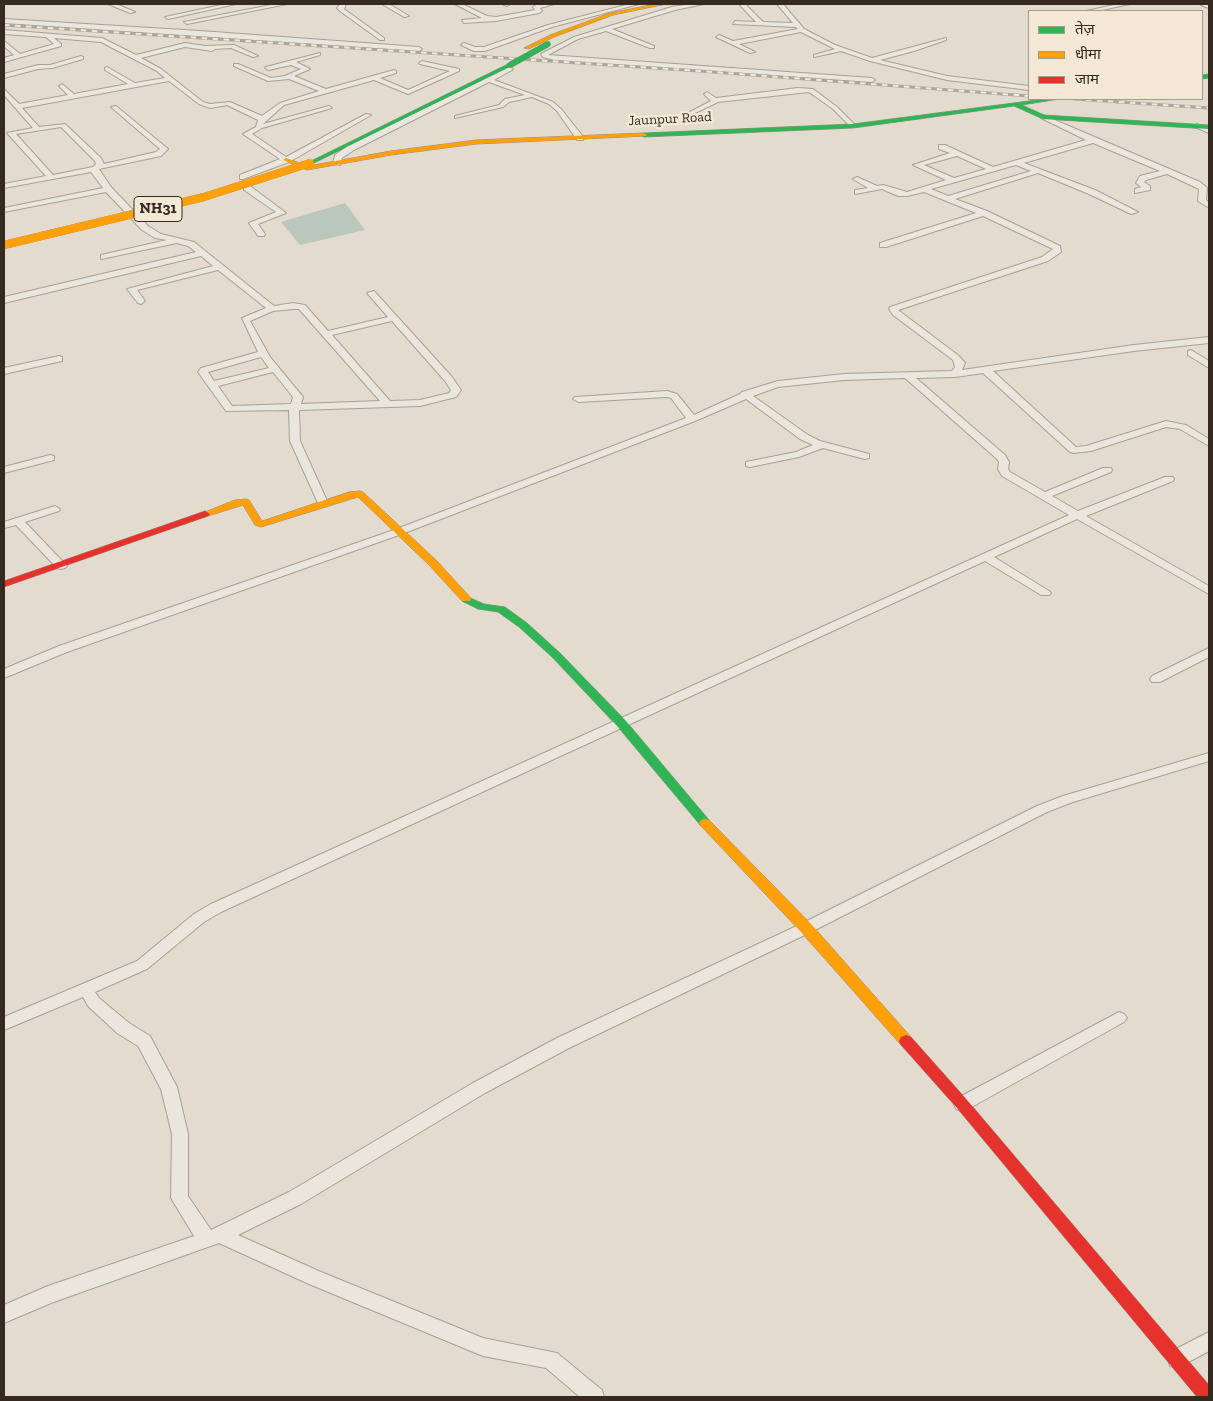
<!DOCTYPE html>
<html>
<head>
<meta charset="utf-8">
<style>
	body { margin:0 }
	#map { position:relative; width:1213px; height:1401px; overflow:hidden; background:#e2dbce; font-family:"Zilla Slab","Noto Sans Devanagari",serif }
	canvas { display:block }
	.frame { position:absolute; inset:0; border:5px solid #352920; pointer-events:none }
	.legend { position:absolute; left:1028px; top:10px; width:175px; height:90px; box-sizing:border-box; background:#f2e8d5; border:1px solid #a69c8d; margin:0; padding:6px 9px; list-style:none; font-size:15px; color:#352920 }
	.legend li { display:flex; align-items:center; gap:10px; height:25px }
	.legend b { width:25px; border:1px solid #a69c8d }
</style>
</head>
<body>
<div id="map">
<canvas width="1213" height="1401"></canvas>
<div class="frame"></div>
<ul class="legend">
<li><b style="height:6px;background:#30b455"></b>तेज़</li>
<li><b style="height:6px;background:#ff9f0a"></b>धीमा</li>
<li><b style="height:6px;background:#e5322d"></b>जाम</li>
</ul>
</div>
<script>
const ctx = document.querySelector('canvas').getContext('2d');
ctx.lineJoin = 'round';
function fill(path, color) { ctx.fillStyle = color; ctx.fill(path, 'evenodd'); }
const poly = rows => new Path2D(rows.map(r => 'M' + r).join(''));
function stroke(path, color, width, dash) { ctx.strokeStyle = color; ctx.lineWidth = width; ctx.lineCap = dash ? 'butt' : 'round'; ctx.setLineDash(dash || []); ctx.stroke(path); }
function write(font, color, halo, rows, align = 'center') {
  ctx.font = font + ' "Zilla Slab",serif'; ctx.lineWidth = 5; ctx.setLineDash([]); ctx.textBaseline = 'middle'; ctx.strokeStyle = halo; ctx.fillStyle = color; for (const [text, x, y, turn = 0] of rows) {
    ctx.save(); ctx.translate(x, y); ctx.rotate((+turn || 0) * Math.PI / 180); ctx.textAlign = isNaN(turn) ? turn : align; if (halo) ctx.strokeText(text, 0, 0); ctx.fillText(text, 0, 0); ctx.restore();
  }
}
fill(poly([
	[345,203,365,230,300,245,281,222]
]), '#b9c7bd');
const street = poly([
	[108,4,116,4,135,12,130,13,108,4],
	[226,4,236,4,168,19,165,17,226,4],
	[276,4,287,4,187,24,184,22,276,4],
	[340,4,346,4,344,9,384,38,384,40,380,40,340,11,337,8,340,4],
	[382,4,389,4,409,16,404,17,382,4],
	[455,4,462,4,487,16,496,17,535,10,533,7,536,5,554,4,540,8,542,11,539,13,496,21,464,23,462,20,482,18,455,4],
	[502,4,510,4,507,6,502,4],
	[630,4,639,4,552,27,485,51,474,51,461,45,464,43,475,47,484,47,548,25,630,4],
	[691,4,704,4,675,10,612,29,654,46,654,48,650,48,606,31,578,39,548,55,872,78,875,80,872,82,554,60,543,57,541,54,574,37,672,7,691,4],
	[739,4,745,4,763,22,793,23,777,4,783,4,804,29,835,45,872,58,946,38,946,40,914,51,880,60,947,76,1029,86,1029,90,947,80,870,61,841,51,814,57,814,55,835,49,801,32,739,44,755,52,750,53,716,37,719,35,733,41,798,29,796,27,733,24,735,21,756,22,739,4],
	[1119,4,1130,4,1097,11,1086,11,1119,4],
	[1200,4,1209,4,1209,8,1201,5,1200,4],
	[4,19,200,31,419,47,422,49,419,51,4,23,4,19],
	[4,30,102,38,136,55,185,43,205,46,234,45,258,56,253,57,231,48,215,49,212,51,185,47,141,58,161,69,203,102,210,104,230,102,262,116,280,103,319,91,289,79,268,81,234,66,234,64,238,64,271,78,285,76,301,69,291,65,268,70,265,68,266,67,320,53,320,55,296,62,310,69,294,76,326,89,394,70,396,71,396,73,380,78,408,90,450,71,420,64,419,63,422,61,459,69,459,71,408,94,374,80,284,105,263,124,329,106,332,108,262,128,252,134,286,157,366,114,371,115,289,162,243,179,240,179,240,175,280,159,243,134,256,127,258,120,227,105,210,108,199,104,169,81,22,108,39,127,65,124,101,158,104,164,156,152,160,149,111,107,116,106,168,149,161,156,99,169,111,187,148,226,161,234,194,242,274,306,293,303,305,305,328,331,388,317,367,293,374,291,452,377,461,390,456,397,420,406,299,410,300,441,328,503,323,506,318,503,290,441,289,410,226,411,198,372,201,368,258,352,242,318,266,308,218,270,137,290,145,301,141,304,138,303,127,289,213,266,201,256,4,303,4,297,196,252,188,246,177,243,101,259,101,255,167,240,155,238,142,230,106,192,4,212,4,208,103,188,91,172,4,188,4,184,46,176,7,133,33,128,4,95,4,89,19,104,68,95,59,86,62,84,74,94,128,84,105,70,105,68,107,67,135,83,165,78,157,71,101,42,54,38,61,44,61,46,4,62,4,58,14,55,4,46,4,41,20,54,54,44,46,37,4,34,4,30],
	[61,127,95,161,96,164,93,167,53,175,16,134,61,127],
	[293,309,299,309,380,401,301,404,303,397,270,357,250,321,273,311,293,309],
	[392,321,445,381,451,390,449,393,420,400,390,401,332,335,392,321],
	[261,357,269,368,214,381,208,372,261,357],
	[273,372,293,397,291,404,232,406,218,386,273,372],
	[81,56,83,57,83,59,52,68,38,69,4,78,4,74,38,65,50,65,81,56],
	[510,67,513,69,512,70,494,80,553,102,561,109,584,138,583,140,577,140,557,111,549,104,532,97,509,102,503,107,455,118,455,116,499,105,505,99,525,95,489,82,354,150,342,158,340,165,333,163,335,155,348,146,510,67],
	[798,88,813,89,837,107,856,126,851,127,833,109,809,92,718,102,693,114,688,113,711,101,704,94,707,92,716,98,798,88],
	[1043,115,1200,182,1207,188,1206,200,1209,203,1209,208,1198,201,1199,189,1167,174,1146,180,1144,182,1150,186,1150,190,1135,193,1135,189,1141,187,1136,183,1140,176,1160,171,1093,143,1024,163,1095,190,1138,212,1131,214,1089,194,1038,173,955,199,987,211,1060,246,1061,252,1048,261,898,310,959,356,965,363,962,370,1134,345,1209,337,1209,343,1134,351,993,371,1076,447,1086,446,1166,421,1186,425,1209,439,1209,446,1180,429,1166,427,1091,451,1074,453,1070,452,983,373,955,377,916,378,1005,455,1009,462,1008,469,1010,472,1045,492,1103,468,1111,468,1112,470,1111,472,1052,496,1078,511,1165,477,1173,477,1174,479,1173,481,1086,516,1209,586,1209,594,1077,519,994,557,1049,591,1051,593,1049,595,1041,595,985,561,221,912,204,922,147,969,95,992,99,998,129,1023,150,1036,177,1087,188,1134,188,1196,211,1230,289,1192,473,1083,557,1038,801,924,1037,806,1063,796,1209,753,1209,761,1073,802,1047,812,811,932,569,1048,485,1093,301,1204,238,1235,321,1272,483,1338,557,1353,602,1390,604,1397,580,1397,546,1368,483,1356,309,1284,219,1243,51,1303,4,1323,4,1305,48,1286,194,1236,171,1198,172,1134,161,1089,138,1046,117,1033,88,1006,83,997,4,1030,4,1017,137,961,194,914,211,904,1069,515,1002,476,998,469,999,462,997,459,905,378,844,380,778,387,753,396,808,435,820,441,869,454,869,458,865,459,823,448,799,457,750,467,746,466,746,462,796,452,813,445,800,439,746,399,695,421,402,534,67,652,4,678,4,669,59,646,394,530,686,418,671,398,667,397,578,402,573,399,575,397,667,391,677,394,694,415,740,394,742,392,778,381,844,374,952,371,955,367,953,360,893,315,889,309,890,307,1042,257,1053,249,983,216,886,247,880,247,880,243,976,213,924,192,907,196,898,196,882,189,855,194,855,190,868,188,853,179,857,177,877,186,883,185,907,192,946,180,913,165,950,153,939,149,939,145,945,145,993,167,1086,140,1041,118,1041,116,1043,115],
	[957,156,986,169,954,178,924,165,957,156],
	[1016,165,1031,171,948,196,931,189,1016,165],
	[1197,124,1209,129,1209,133,1195,127,1194,126,1197,124],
	[244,186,250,186,286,213,258,224,265,234,264,236,258,236,249,223,276,212,244,190,244,186],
	[1191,350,1209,361,1209,368,1188,355,1188,351,1191,350],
	[59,356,62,357,62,361,4,374,4,368,59,356],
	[50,455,54,456,54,460,4,473,4,467,50,455],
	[55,506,60,509,59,511,25,522,65,564,67,566,65,568,61,569,57,568,16,525,4,528,4,522,55,506],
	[1209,648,1209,657,1160,682,1152,682,1150,679,1152,676,1209,648],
	[1119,1012,1124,1014,1127,1018,1124,1022,968,1109,962,1111,956,1109,954,1104,956,1099,1119,1012],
	[1209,1332,1209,1351,1177,1368,1170,1366,1168,1359,1170,1352,1209,1332]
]);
const fast = poly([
	[508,64,513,65,312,164,307,163,508,64],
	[1209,74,1209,78,1202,79,1202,75,1209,74],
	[1044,99,1059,99,1022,105,1044,115,1209,125,1209,129,1043,119,1014,106,853,128,644,137,641,135,644,133,853,124,1044,99],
	[466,596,484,604,505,607,527,623,560,653,626,721,709,820,711,823,709,826,701,826,618,727,552,657,519,627,498,612,478,609,462,601,461,599,466,596]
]);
const slow = poly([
	[656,4,666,4,613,15,554,37,529,49,524,48,550,35,610,13,656,4],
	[644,133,647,135,646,136,476,144,391,155,307,170,283,160,286,158,308,166,391,151,476,140,644,133],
	[360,491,363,492,437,561,470,597,471,599,470,601,462,601,429,565,358,497,261,527,255,525,243,505,205,517,200,514,235,500,246,499,249,500,262,521,349,492,360,491],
	[705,819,709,820,811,924,911,1037,913,1041,911,1045,906,1047,901,1045,801,932,701,826,699,823,701,820,705,819]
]);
const jam = poly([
	[205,511,210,514,208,516,4,587,4,581,205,511],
	[906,1035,911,1037,967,1100,1209,1385,1209,1397,1197,1397,957,1108,901,1045,899,1041,901,1037,906,1035]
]);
stroke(street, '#a7a096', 2);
stroke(fast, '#979086', 1);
stroke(slow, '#979086', 1);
stroke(jam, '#979086', 1);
fill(street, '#eae6de');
fill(fast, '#30b455');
fill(slow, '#ff9f0a');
fill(jam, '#e5322d');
const rail = poly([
	[4,25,700,71,1029,96],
	[1075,99,1209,108]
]);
stroke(rail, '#aaa59e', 3);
stroke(rail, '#f2e8d5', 2, [5.5]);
const fastBridge = poly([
	[510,65,548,44]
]);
const slowBridgeFar1 = poly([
	[306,164,310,163]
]);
const slowBridge = poly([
	[4,245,204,197,310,163]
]);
stroke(fastBridge, '#8d867e', 6, []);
stroke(slowBridgeFar1, '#8d867e', 6, []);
stroke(slowBridge, '#8d867e', 8, []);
stroke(fastBridge, '#30b455', 5.5);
stroke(slowBridgeFar1, '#ff9f0a', 5.5);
stroke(slowBridge, '#ff9f0a', 8);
write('14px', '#352920', '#f2e8d5', [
	["Jaunpur Road",670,119,-3]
]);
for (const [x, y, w] of [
	[158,209,48]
]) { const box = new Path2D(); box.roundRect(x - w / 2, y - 12.5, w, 25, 4); ctx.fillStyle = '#f2e8d5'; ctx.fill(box); stroke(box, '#352920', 1); }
write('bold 15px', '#352920', null, [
	["NH31",158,209]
]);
</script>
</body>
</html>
